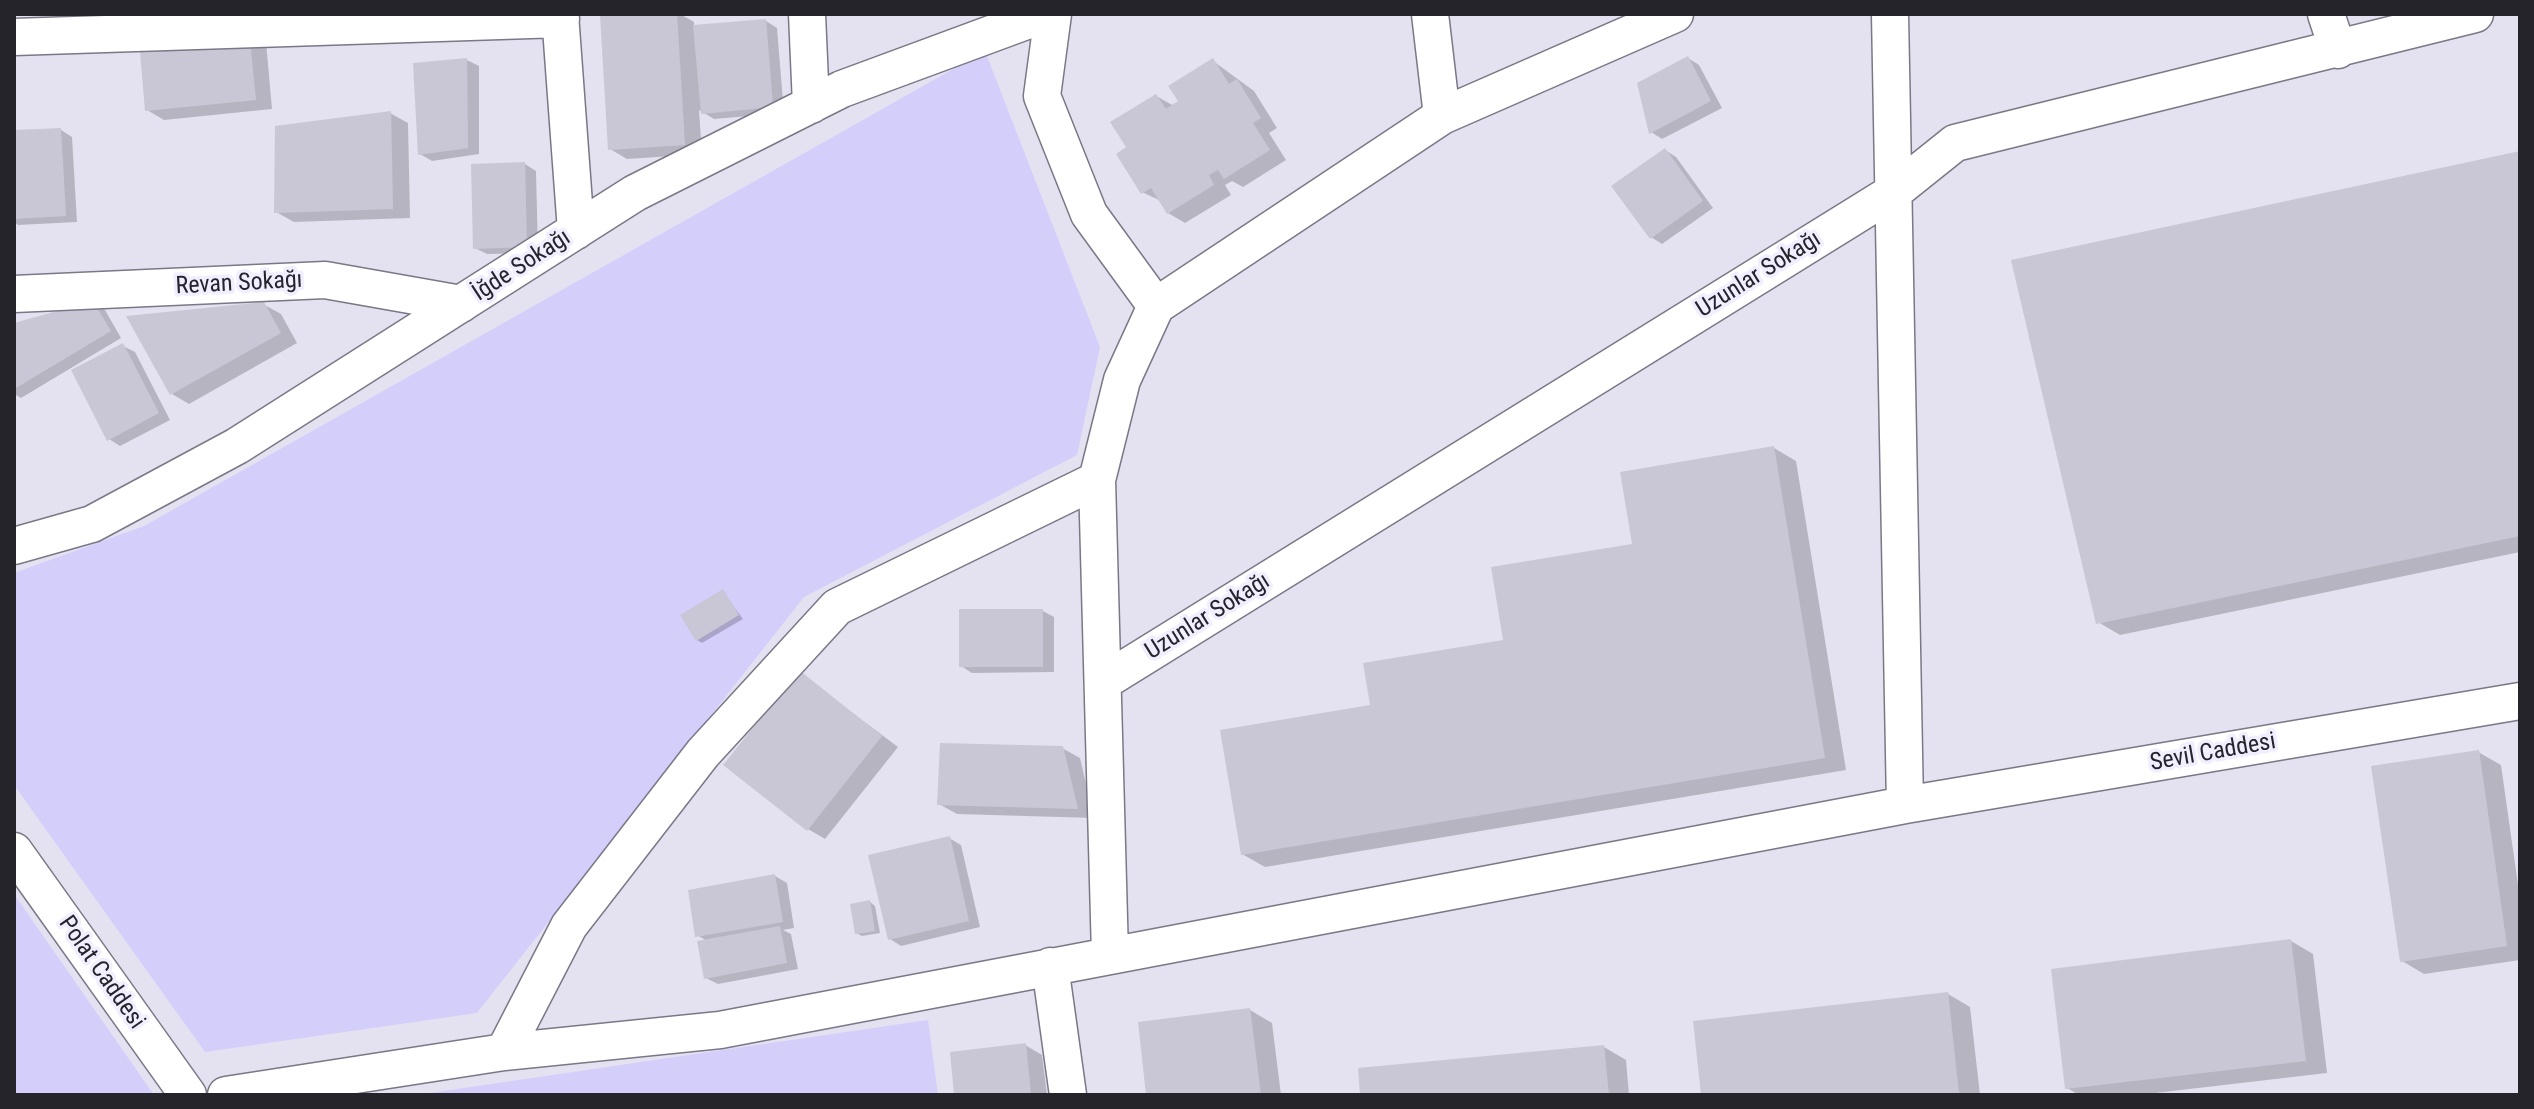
<!DOCTYPE html>
<html>
<head>
<meta charset="utf-8">
<style>
	body { margin:0 }
	#map { position:relative; width:2534px; height:1109px; overflow:hidden; background:#e4e2f1; font-family:"Roboto Condensed",sans-serif }
	canvas { display:block }
	.frame { position:absolute; inset:0; border:16px solid #25242a; pointer-events:none }
</style>
</head>
<body>
<div id="map">
<canvas width="2534" height="1109"></canvas>
<div class="frame"></div>
</div>
<script>
const ctx = document.querySelector('canvas').getContext('2d');
ctx.lineJoin = 'round';
function fill(path, color) { ctx.fillStyle = color; ctx.fill(path, 'evenodd'); }
const poly = rows => new Path2D(rows.map(r => 'M' + r).join(''));
function stroke(path, color, width, dash) { ctx.strokeStyle = color; ctx.lineWidth = width; ctx.lineCap = dash ? 'butt' : 'round'; ctx.setLineDash(dash || []); ctx.stroke(path); }
function write(font, color, halo, rows, align = 'center') {
  ctx.font = font + ' "Roboto Condensed",sans-serif'; ctx.lineWidth = 7; ctx.setLineDash([]); ctx.textBaseline = 'middle'; ctx.strokeStyle = halo; ctx.fillStyle = color; for (const [text, x, y, turn = 0] of rows) {
    ctx.save(); ctx.translate(x, y); ctx.rotate((+turn || 0) * Math.PI / 180); ctx.textAlign = isNaN(turn) ? turn : align; if (halo) ctx.strokeText(text, 0, 0); ctx.fillText(text, 0, 0); ctx.restore();
  }
}
fill(poly([
	[985,51,1100,347,1077,455,804,597,477,1013,205,1052,14,785,14,573,144,526],
	[14,894,154,1095,14,1095],
	[928,1020,938,1095,416,1095,641,1062]
]), '#d4cefb');
fill(poly([
	[88,14,131,14,131,16],
	[680,14,694,22,694,27,766,21,777,28,784,113,714,119,699,110,702,154,627,159,610,149,602,17],
	[141,42,266,42,272,109,164,120,147,110],
	[1688,58,1699,65,1722,108,1662,139,1651,132],
	[467,60,479,66,479,154,432,161,420,154],
	[1213,61,1254,91,1277,128,1269,133,1286,160,1243,187,1232,181,1225,185,1231,195,1185,223,1168,213,1161,201,1142,192,1128,148,1156,96,1174,106],
	[390,113,408,123,410,218,294,222,276,212],
	[61,130,72,137,77,222,18,225,14,222,14,132],
	[1665,150,1676,157,1713,208,1662,244,1651,237],
	[2520,153,2520,552,2120,635,2098,622],
	[525,164,536,171,538,253,487,254,475,248],
	[93,303,105,310,121,338,21,398,14,394,14,325],
	[263,304,281,314,297,343,189,404,172,394],
	[123,346,135,352,170,420,120,446,109,439],
	[1774,448,1796,461,1846,770,1265,867,1242,854,1372,706,1505,641],
	[723,592,743,619,702,643,697,640],
	[1043,611,1054,617,1054,672,972,673,961,666],
	[799,673,898,747,825,839,808,829],
	[1062,748,1080,758,1094,818,957,814,939,804],
	[2478,752,2501,765,2520,899,2520,960,2424,974,2402,961],
	[949,838,961,845,980,927,901,946,890,939],
	[775,876,787,883,794,928,783,930,791,934,798,969,718,984,706,978,707,941,697,935],
	[870,902,875,906,880,933,862,936,856,933],
	[2291,941,2313,954,2327,1073,2138,1095,2079,1095,2067,1088],
	[1948,994,1970,1007,1980,1095,1703,1095,1695,1023],
	[1250,1010,1272,1023,1281,1095,1148,1095],
	[1025,1045,1042,1055,1047,1095,956,1095],
	[1604,1047,1626,1060,1629,1095,1362,1095]
]), '#0003');
fill(poly([
	[677,14,685,145,608,150,600,15],
	[766,19,773,107,701,114,693,25],
	[249,30,256,100,145,111,139,40],
	[1688,56,1711,101,1649,134,1637,83],
	[467,58,468,148,418,155,413,63],
	[1213,58,1229,84,1237,79,1261,118,1253,123,1270,150,1224,179,1218,170,1209,175,1214,185,1167,214,1151,188,1141,194,1116,154,1126,147,1110,122,1156,94,1166,109,1178,101,1168,86],
	[391,111,393,209,274,213,275,126],
	[61,128,66,216,14,219,14,130],
	[1665,148,1703,201,1650,239,1611,186],
	[2520,151,2520,536,2096,624,2011,260],
	[525,162,527,247,473,249,471,164],
	[93,301,111,331,14,389,14,323],
	[264,302,281,333,170,395,126,316],
	[123,343,159,413,107,441,71,370],
	[1774,446,1825,758,1241,855,1220,730,1370,705,1363,663,1503,640,1491,567,1632,544,1620,472],
	[723,589,739,615,696,641,680,615],
	[959,609,1043,609,1043,667,959,667],
	[799,670,882,736,807,831,723,765],
	[940,743,1063,746,1078,809,937,805],
	[2479,750,2507,946,2400,962,2371,766],
	[950,836,969,921,888,940,868,855],
	[775,874,783,922,695,937,688,890],
	[870,900,875,931,855,934,850,904],
	[780,926,787,963,704,979,697,941],
	[2291,939,2306,1061,2065,1089,2051,969],
	[1948,992,1959,1094,1701,1095,1693,1021],
	[1250,1008,1261,1095,1146,1095,1138,1022],
	[1026,1043,1031,1095,954,1095,950,1052],
	[1604,1045,1609,1095,1360,1095,1358,1068]
]), '#c9c7d6');
const street = poly([
	[560,14,576,231],
	[807,14,811,105],
	[1053,14,1042,96,1089,214,1156,306],
	[1430,14,1442,116],
	[2326,14,2338,50],
	[14,37,561,19],
	[14,294,325,280,461,304],
	[1097,480,1122,380,1156,306,1442,116,1675,14],
	[14,546,92,524,237,446,635,193,842,89,1045,14],
	[1103,682,1895,191,1955,143,2475,14],
	[1905,805,2520,701],
	[14,851,188,1095],
	[1050,966,1068,1095],
	[504,1052,569,926,703,753,837,607,1097,480,1110,955],
	[226,1095,504,1052,720,1030,1905,805,1890,14]
]);
stroke(street, '#7a7886', 39);
stroke(street, '#fff', 36);
write('24px', '#25242a', '#f1efff', [
	["İğde Sokağı",522,266,-33],
	["Uzunlar Sokağı",1759,275,-32],
	["Revan Sokağı",239,284,-3],
	["Uzunlar Sokağı",1208,617,-32],
	["Sevil Caddesi",2213,753,-10],
	["Polat Caddesi",101,973,55]
]);
</script>
</body>
</html>
